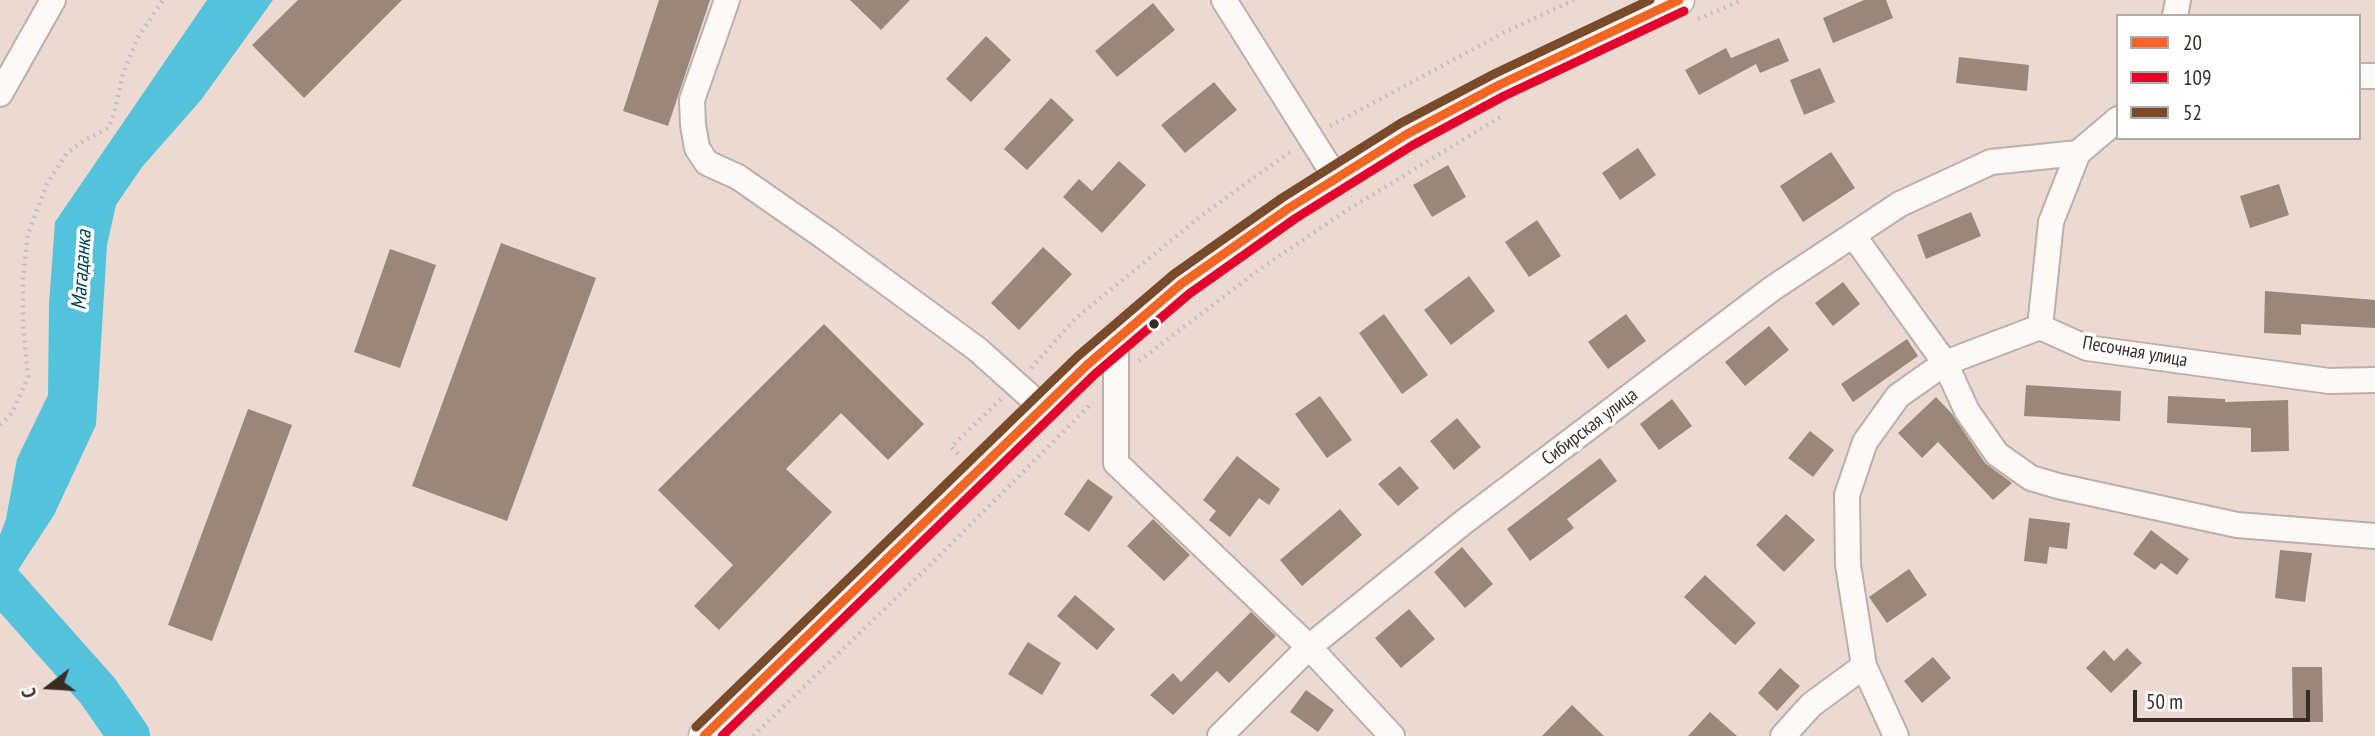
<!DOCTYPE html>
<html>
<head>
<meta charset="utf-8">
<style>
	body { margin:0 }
	#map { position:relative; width:2375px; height:736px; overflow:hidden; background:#ecdad2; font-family:"PT Sans Narrow",sans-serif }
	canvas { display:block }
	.legend { position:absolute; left:2116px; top:14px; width:245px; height:126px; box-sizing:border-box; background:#fff; border:2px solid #afaba8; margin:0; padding:9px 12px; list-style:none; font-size:21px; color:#382c26 }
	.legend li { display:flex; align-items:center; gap:14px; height:35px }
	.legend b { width:35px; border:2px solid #afaba8 }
	.north { position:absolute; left:14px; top:652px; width:70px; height:70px; -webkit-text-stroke:5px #fff; paint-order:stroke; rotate:253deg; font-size:19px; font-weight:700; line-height:28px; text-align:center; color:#382c26 }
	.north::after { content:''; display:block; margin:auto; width:24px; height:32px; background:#382c26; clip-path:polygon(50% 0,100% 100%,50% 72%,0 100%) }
	.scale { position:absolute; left:2133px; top:690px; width:177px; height:32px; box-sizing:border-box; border:4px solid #382c26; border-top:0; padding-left:9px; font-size:21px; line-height:24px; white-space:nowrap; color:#382c26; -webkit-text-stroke:5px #fff; paint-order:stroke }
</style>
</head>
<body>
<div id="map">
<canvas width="2375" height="736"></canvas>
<ul class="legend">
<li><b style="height:9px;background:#f26522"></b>20</li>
<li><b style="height:9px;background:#e4002b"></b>109</li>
<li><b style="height:9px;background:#7a4b2a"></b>52</li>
</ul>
<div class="north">С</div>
<div class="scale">50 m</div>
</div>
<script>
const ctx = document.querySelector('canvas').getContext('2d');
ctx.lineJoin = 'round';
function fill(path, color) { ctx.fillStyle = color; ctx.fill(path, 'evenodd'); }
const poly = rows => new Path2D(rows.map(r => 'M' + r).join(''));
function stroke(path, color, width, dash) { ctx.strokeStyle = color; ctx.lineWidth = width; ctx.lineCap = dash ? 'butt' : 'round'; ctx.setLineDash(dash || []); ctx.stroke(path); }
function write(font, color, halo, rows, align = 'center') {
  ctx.font = font + ' "PT Sans Narrow",sans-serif'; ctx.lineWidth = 7; ctx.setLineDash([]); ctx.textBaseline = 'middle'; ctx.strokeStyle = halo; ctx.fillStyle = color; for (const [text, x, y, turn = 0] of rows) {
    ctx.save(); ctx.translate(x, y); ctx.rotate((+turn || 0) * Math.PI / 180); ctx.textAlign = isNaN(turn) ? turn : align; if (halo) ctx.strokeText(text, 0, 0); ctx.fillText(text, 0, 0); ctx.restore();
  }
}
fill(poly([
	[207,0,273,0,201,100,142,167,116,205,107,245,96,425,54,515,5,590,0,592,0,535,6,519,17,459,48,395,49,304,55,222]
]), '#53c2da');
stroke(poly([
	[0,581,98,691,129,736]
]), '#53c2da', 42);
fill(poly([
	[298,0,402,0,304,98,252,45],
	[659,0,710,0,668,126,623,111],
	[850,0,910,0,881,30],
	[1864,0,1886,0,1893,18,1833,43,1823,18],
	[1153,3,1175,30,1117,77,1095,51],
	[986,36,1011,60,971,102,946,79],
	[1779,38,1789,61,1760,73,1756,64,1699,95,1685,70,1726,48,1731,58],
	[1959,57,2029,65,2027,91,1956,83],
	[1820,68,1835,102,1804,115,1790,80],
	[1214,82,1237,110,1185,153,1161,125],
	[1051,98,1074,120,1027,170,1004,149],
	[1638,148,1656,175,1620,200,1602,173],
	[1831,152,1855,188,1803,222,1780,186],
	[1119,161,1146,185,1102,233,1063,197,1079,179,1092,191],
	[1448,165,1466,197,1432,217,1413,185],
	[2279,184,2289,215,2250,228,2240,196],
	[1971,212,1981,236,1926,259,1917,235],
	[1537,220,1561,256,1529,277,1505,242],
	[501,243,596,278,507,521,412,486],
	[1043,247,1072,274,1019,330,991,303],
	[390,249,436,265,400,368,354,352],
	[1469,276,1495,311,1451,345,1424,310],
	[1843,282,1860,304,1833,326,1815,303],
	[2265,291,2375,300,2375,328,2301,324,2301,335,2264,333],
	[1384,314,1428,375,1402,394,1359,333],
	[1626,314,1646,341,1608,369,1588,342],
	[824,324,924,424,888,460,841,413,786,469,832,512,719,630,694,606,733,565,658,490],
	[1769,326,1789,350,1745,386,1725,362],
	[1907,339,1918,356,1853,402,1841,384],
	[2026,385,2121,391,2120,421,2024,416],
	[1320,396,1352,440,1327,458,1295,414],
	[2168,396,2225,399,2225,402,2288,400,2289,451,2251,452,2251,428,2167,423],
	[1936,397,1952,414,1985,463,2012,483,1993,500,1938,442,1922,458,1898,433],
	[1672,399,1692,426,1659,450,1640,424],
	[248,409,292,425,212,641,168,625],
	[1457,418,1481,447,1454,470,1430,441],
	[1810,431,1834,450,1813,477,1788,458],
	[1237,456,1280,489,1269,505,1259,498,1230,537,1209,520,1216,511,1203,500],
	[1600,458,1617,481,1567,519,1574,528,1530,561,1507,529],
	[1400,466,1419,488,1398,506,1378,484],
	[1088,479,1113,497,1089,532,1064,514],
	[1340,509,1362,535,1302,586,1280,560],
	[1786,514,1815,540,1784,572,1756,545],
	[2029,518,2070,523,2067,549,2049,547,2047,564,2024,561],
	[1153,519,1190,555,1164,581,1127,546],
	[2151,530,2189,559,2177,575,2161,563,2155,570,2133,554],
	[1462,547,1493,584,1465,608,1434,572],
	[2280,550,2312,553,2305,602,2275,598],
	[1909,569,1927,595,1887,623,1869,597],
	[1705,575,1756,623,1735,645,1684,597],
	[1075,595,1115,629,1097,650,1057,616],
	[1409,609,1435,639,1401,668,1375,638],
	[1251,612,1276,636,1229,683,1217,671,1173,715,1150,695,1173,673,1181,682],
	[1028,642,1061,663,1042,695,1008,674],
	[2127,648,2142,663,2111,693,2086,668,2104,650,2114,661],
	[1933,657,1951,678,1922,703,1904,681],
	[2292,667,2322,667,2323,722,2293,722],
	[1780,668,1800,686,1777,711,1758,693],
	[1306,690,1334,710,1318,732,1290,712],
	[1572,705,1604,736,1542,736],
	[1710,712,1737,736,1688,736]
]), '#9b867a');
const minor = poly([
	[727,0,692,100,693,125,697,148,707,163,738,177,827,239,977,349,1043,408],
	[1224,0,1336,178],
	[2175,16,2178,0],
	[2359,76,2375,76],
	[0,94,53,0],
	[1853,235,1945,363,1967,411,1997,454,2031,478,2058,486,2237,525,2375,536],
	[2040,327,2051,222,2078,153],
	[1116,338,1116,463,1309,647,1392,736],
	[1220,736,1309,647,1465,521,1773,288,1900,204,1991,162,2078,153,2118,119],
	[1783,736,1811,705,1864,666],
	[1896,736,1864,666,1848,565,1847,495,1865,442,1898,396,1945,363,2040,327,2087,348,2329,381,2375,380]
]);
const major = poly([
	[704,736,774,670,1087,365,1181,284,1289,208,1407,134,1499,85,1679,0]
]);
stroke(minor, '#bcafa8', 28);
stroke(major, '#bcafa8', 33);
stroke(poly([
	[1698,19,1742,0],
	[1330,126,1505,32,1574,0],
	[1139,361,1264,266,1349,209,1502,116],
	[1031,368,1076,318,1206,212,1293,150],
	[0,425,12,413,28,377,23,325,23,278,28,234,47,184,67,153,85,140,108,128,114,114,123,74,137,39,163,0],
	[958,454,951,447,1001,399],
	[753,736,929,566,1093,402]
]), '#c4bfbc', 4.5, [2, 5]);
stroke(minor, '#fcf9f8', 24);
stroke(major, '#fcf9f8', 30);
stroke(poly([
	[704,736,1087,365,1181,284,1289,208,1407,134,1499,85,1679,0]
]), '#f26522', 9);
stroke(poly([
	[722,736,1095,374,1189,294,1296,218,1413,145,1504,96,1684,11]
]), '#e4002b', 9);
stroke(poly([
	[696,727,1078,356,1174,274,1282,198,1401,123,1494,74,1650,0]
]), '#7a4b2a', 9);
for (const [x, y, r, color] of [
	[1154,324,6,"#382c26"]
]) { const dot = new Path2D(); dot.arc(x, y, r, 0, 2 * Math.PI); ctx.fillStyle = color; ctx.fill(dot); stroke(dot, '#fff', 2.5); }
write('19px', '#382c26', '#fff', [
	["Песочная улица",2135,352,10],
	["Сибирская улица",1590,427,-37]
]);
write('italic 21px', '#014252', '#fff', [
	["Магаданка",82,270,-86]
]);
</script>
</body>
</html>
